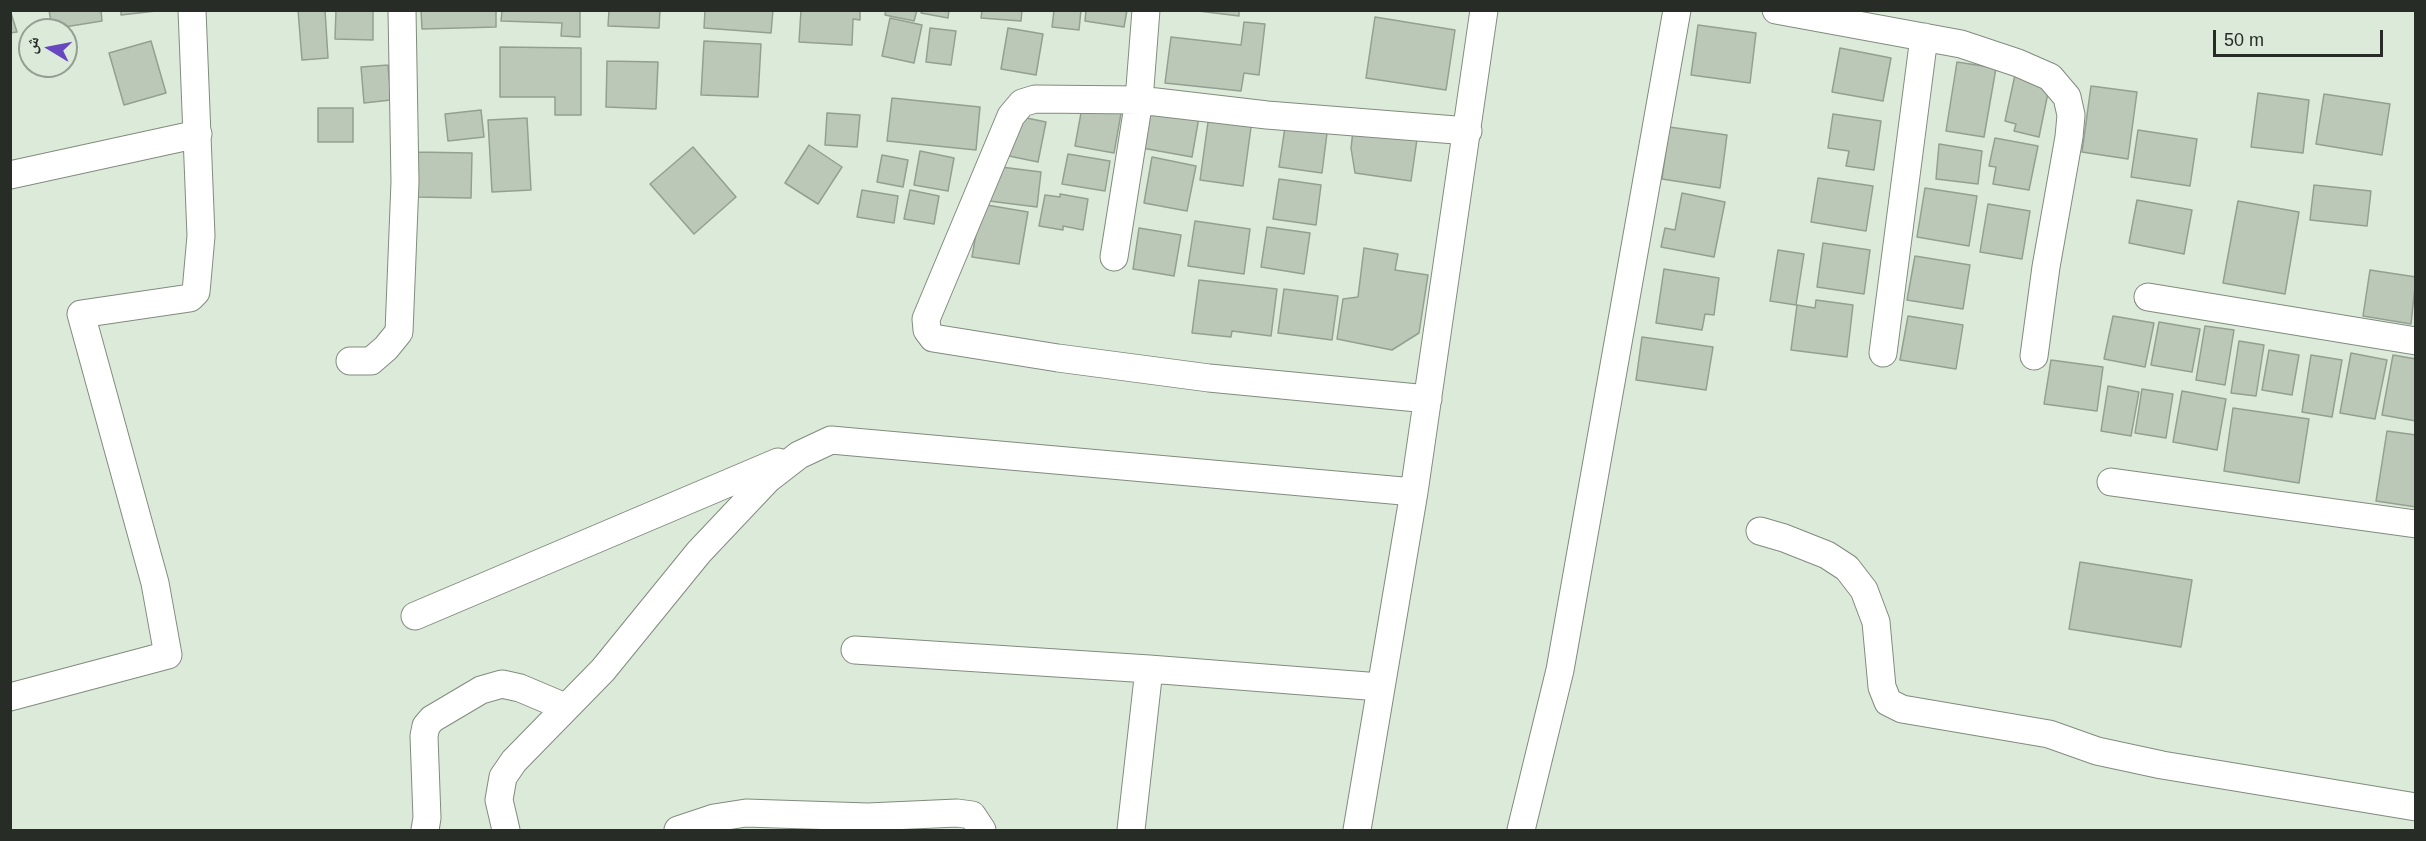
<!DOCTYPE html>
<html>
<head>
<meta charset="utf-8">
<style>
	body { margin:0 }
	#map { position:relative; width:2426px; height:841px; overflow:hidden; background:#dceada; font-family:Helvetica,"Noto Naskh Arabic",sans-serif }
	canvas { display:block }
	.frame { position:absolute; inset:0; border:12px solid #272c26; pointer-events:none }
	.north { position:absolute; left:18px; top:18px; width:60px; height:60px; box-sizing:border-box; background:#dceada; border:2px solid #949e92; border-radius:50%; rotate:280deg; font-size:16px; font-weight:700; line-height:24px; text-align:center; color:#272c26 }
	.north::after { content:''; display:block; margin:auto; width:21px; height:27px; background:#6747c0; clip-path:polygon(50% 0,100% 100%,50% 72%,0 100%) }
	.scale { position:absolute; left:2213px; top:30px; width:170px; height:27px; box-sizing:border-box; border:3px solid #272c26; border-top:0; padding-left:8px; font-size:18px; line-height:21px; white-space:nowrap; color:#272c26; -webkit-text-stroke:4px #dceada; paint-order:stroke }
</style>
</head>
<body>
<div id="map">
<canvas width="2426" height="841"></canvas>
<div class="frame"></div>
<div class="north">ش</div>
<div class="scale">50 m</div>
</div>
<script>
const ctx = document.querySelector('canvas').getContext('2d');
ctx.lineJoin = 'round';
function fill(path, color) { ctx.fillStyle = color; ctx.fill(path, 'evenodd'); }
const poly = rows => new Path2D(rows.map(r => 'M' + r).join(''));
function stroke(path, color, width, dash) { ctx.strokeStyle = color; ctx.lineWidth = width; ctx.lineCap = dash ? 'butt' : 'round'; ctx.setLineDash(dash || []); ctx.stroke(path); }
const building = poly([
	[10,10,17,32,10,33,10,10],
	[49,10,101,10,102,21,52,29,49,10],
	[121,10,165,10,121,15,121,10],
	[298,10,325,10,328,58,302,60,298,10],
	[336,10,373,10,373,40,335,39,336,10],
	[421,10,496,10,496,27,422,29,421,10],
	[502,10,580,10,580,37,561,36,562,23,501,21,502,10],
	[609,10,660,10,659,28,608,26,609,10],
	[705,10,773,10,771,33,704,28,705,10],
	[801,10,860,10,860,20,853,19,852,45,799,42,801,10],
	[886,10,917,10,914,21,885,15,886,10],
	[922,10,949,10,948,18,921,13,922,10],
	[982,10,1022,10,1021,21,981,18,982,10],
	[1054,10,1081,10,1079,30,1052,27,1054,10],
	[1086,10,1127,10,1124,27,1085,21,1086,10],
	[1190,10,1239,10,1239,16,1190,10],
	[1375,17,1455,30,1446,90,1366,78,1375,17],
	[890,18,922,25,914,63,882,56,890,18],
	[1244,22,1265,24,1259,75,1244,73,1241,91,1165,83,1171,37,1241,45,1244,22],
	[1698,25,1756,33,1750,83,1691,75,1698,25],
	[930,28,956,31,951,65,926,62,930,28],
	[1008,28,1043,34,1036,75,1001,69,1008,28],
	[151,41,166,93,124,105,109,53,151,41],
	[704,41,761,44,758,97,701,95,704,41],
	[500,47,581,48,581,115,555,115,555,97,500,97,500,47],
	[1840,48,1891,58,1883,101,1832,92,1840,48],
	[607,61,658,62,656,109,606,107,607,61],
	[1957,62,1996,68,1984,137,1946,131,1957,62],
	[388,65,391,100,364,103,361,67,388,65],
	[2015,75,2050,83,2039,137,2014,131,2016,124,2005,121,2015,75],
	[2091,86,2137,92,2128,159,2082,152,2091,86],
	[2258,93,2309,100,2303,153,2251,147,2258,93],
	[2324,94,2390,104,2382,155,2316,144,2324,94],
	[892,98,980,107,976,150,887,141,892,98],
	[1083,102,1122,108,1114,153,1075,146,1083,102],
	[318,108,353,108,353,142,318,142,318,108],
	[1149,108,1199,117,1192,157,1142,148,1149,108],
	[481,110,484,137,448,141,445,114,481,110],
	[827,113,860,115,857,147,825,145,827,113],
	[1833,114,1881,121,1874,170,1846,166,1849,151,1828,148,1833,114],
	[1209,115,1252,120,1243,186,1200,180,1209,115],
	[1017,116,1046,122,1038,162,1009,156,1017,116],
	[527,118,531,190,492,192,488,120,527,118],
	[1285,127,1327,133,1322,173,1279,167,1285,127],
	[1669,127,1727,135,1720,188,1662,179,1669,127],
	[2138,130,2197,139,2190,186,2131,177,2138,130],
	[1353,131,1417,139,1411,181,1355,173,1351,148,1353,131],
	[1995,138,2038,146,2029,190,1993,184,1996,167,1989,166,1995,138],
	[1939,144,1982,151,1978,184,1936,179,1939,144],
	[809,145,842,167,818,204,785,183,809,145],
	[693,147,736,197,694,234,650,184,693,147],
	[920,151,954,158,948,191,914,185,920,151],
	[416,152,472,153,471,198,415,197,416,152],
	[1068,154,1110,161,1105,191,1062,184,1068,154],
	[882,155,908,160,903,187,877,182,882,155],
	[1152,157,1196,166,1187,211,1144,203,1152,157],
	[993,166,1041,172,1037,207,989,201,993,166],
	[1818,178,1873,186,1866,231,1811,222,1818,178],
	[1279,179,1321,185,1316,225,1273,219,1279,179],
	[2314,185,2371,191,2367,226,2310,220,2314,185],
	[1925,188,1977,196,1969,246,1917,237,1925,188],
	[862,190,898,196,894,223,857,217,862,190],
	[910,190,939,196,934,224,904,219,910,190],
	[1682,193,1725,202,1714,257,1661,247,1665,228,1675,230,1682,193],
	[1060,194,1088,199,1083,230,1063,226,1063,230,1039,226,1045,195,1060,197,1060,194],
	[2137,200,2192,210,2184,254,2129,243,2137,200],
	[2238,201,2299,212,2285,294,2223,283,2238,201],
	[981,204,1028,212,1019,264,972,257,981,204],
	[1988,204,2030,211,2022,259,1980,252,1988,204],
	[1195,221,1250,229,1244,274,1188,266,1195,221],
	[1267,227,1310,233,1304,274,1261,267,1267,227],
	[1139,228,1181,235,1174,276,1133,269,1139,228],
	[1823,243,1870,250,1864,294,1817,287,1823,243],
	[1364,248,1398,254,1395,270,1428,275,1419,333,1392,350,1337,339,1343,299,1358,297,1364,248],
	[1778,250,1804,254,1796,305,1770,301,1778,250],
	[1915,256,1970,265,1963,309,1907,300,1915,256],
	[1664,269,1719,278,1714,315,1705,314,1702,330,1656,323,1664,269],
	[2370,270,2416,277,2411,324,2363,316,2370,270],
	[1199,280,1277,289,1271,336,1232,331,1231,337,1192,333,1199,280],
	[1284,289,1338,296,1332,340,1278,333,1284,289],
	[1816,300,1853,305,1847,357,1791,350,1797,305,1815,308,1816,300],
	[1908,316,1963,325,1956,369,1900,360,1908,316],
	[2113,316,2154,323,2145,367,2104,359,2113,316],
	[2159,322,2200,329,2192,372,2151,365,2159,322],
	[2205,326,2234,330,2225,385,2196,380,2205,326],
	[1642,337,1713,347,1706,390,1636,380,1642,337],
	[2239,341,2264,345,2256,396,2231,393,2239,341],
	[2269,350,2299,355,2292,395,2262,390,2269,350],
	[2351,353,2387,360,2375,419,2340,413,2351,353],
	[2311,355,2342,360,2332,417,2302,412,2311,355],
	[2393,355,2416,359,2416,421,2382,415,2393,355],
	[2051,360,2103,367,2097,411,2044,404,2051,360],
	[2108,386,2139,392,2131,436,2101,431,2108,386],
	[2142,389,2173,394,2166,438,2135,433,2142,389],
	[2182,391,2226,399,2217,450,2173,442,2182,391],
	[2233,408,2309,419,2299,483,2224,471,2233,408],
	[2387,431,2416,435,2416,507,2376,501,2387,431],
	[2080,562,2192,580,2181,647,2069,629,2080,562]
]);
fill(building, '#bbc8b8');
stroke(building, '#93a091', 1.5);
const minor = poly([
	[1776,10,1961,44,2018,63,2050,77,2067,97,2071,115,2069,137,2046,267,2034,356],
	[10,175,198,134],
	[1114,257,1139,100,1146,10],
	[2148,297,2416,341],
	[1883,353,1924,37],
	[350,361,371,361,386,348,399,332,405,182,402,10],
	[1428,399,1209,378,1058,358,933,338,927,330,926,319,1011,116,1022,103,1035,99,1139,100,1267,115,1468,131],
	[2111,482,2416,524],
	[1760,531,1784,538,1827,555,1847,568,1864,590,1876,622,1882,687,1888,702,1902,709,2049,734,2097,751,2162,765,2416,807],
	[415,616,778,462],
	[855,650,1149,669],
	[10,697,168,655,155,583,81,314,190,298,196,292,201,236,192,10],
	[425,830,427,818,424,736,426,726,432,719,481,690,502,684,520,688,565,707],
	[506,830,499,800,503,777,514,761,603,670,699,552,768,479,799,455,831,440,1414,492],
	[678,830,714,818,746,813,868,817,957,813,972,815,982,830],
	[1131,830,1149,669,1380,687],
	[1357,830,1414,492,1484,10],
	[1521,830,1560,670,1677,10]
]);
stroke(minor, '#808c7d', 29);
stroke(minor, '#fff', 27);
</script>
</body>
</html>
